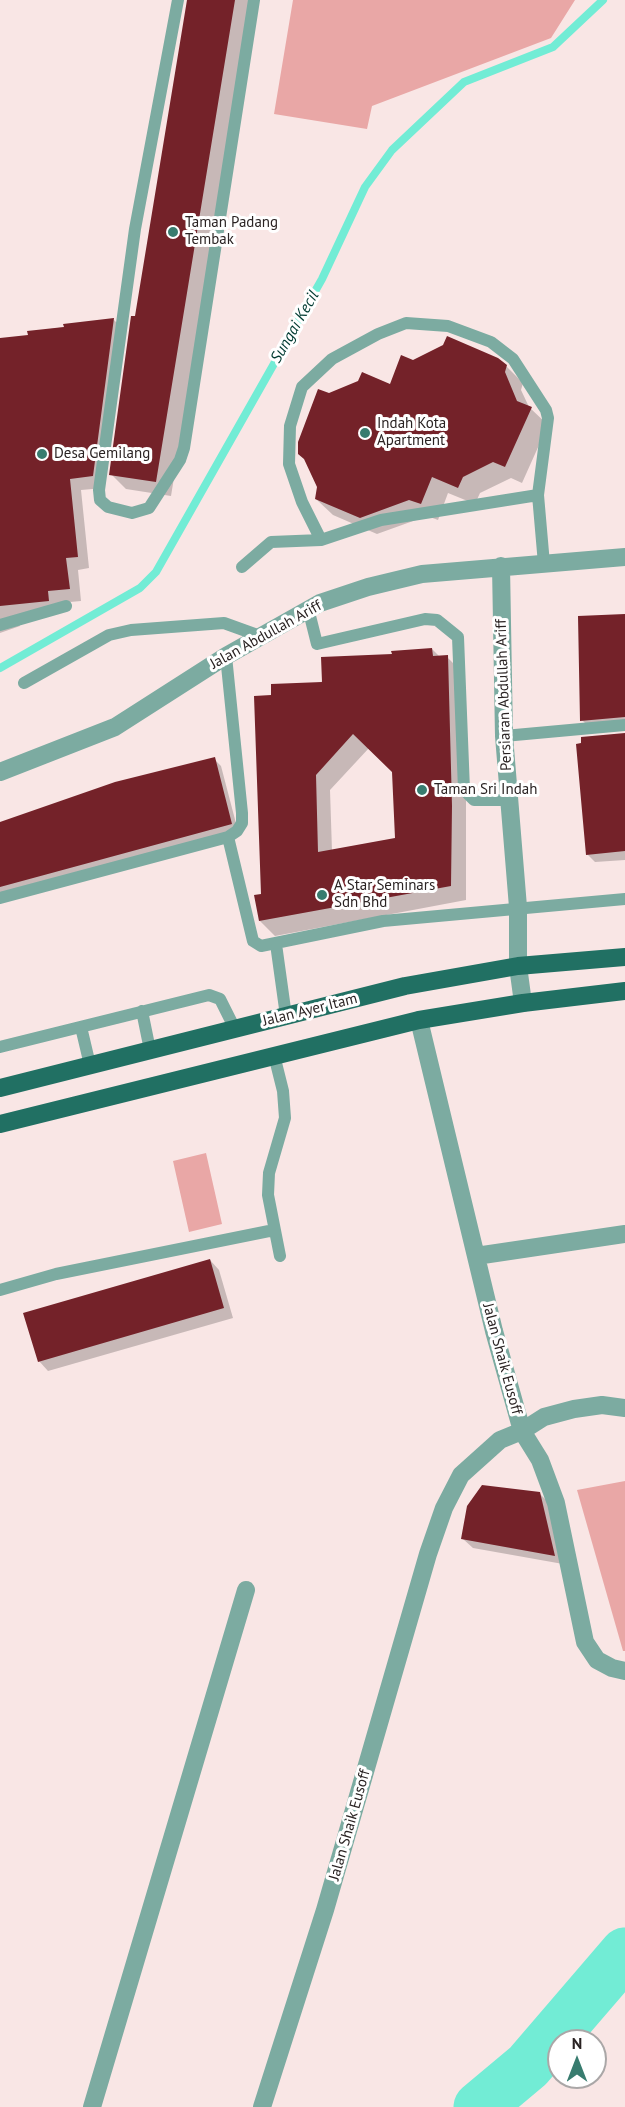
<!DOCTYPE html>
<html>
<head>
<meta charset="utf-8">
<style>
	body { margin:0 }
	#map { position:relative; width:625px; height:2107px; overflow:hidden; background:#f9e6e5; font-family:"PT Sans",sans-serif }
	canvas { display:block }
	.north { position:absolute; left:547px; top:2029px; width:60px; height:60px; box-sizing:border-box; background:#fff; border:2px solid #aaa7a7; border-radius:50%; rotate:0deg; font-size:16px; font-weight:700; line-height:24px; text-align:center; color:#2a2323 }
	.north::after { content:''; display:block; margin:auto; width:21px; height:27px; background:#387c6f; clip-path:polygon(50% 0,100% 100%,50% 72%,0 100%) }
</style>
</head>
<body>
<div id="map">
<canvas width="625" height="2107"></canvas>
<div class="north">N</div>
</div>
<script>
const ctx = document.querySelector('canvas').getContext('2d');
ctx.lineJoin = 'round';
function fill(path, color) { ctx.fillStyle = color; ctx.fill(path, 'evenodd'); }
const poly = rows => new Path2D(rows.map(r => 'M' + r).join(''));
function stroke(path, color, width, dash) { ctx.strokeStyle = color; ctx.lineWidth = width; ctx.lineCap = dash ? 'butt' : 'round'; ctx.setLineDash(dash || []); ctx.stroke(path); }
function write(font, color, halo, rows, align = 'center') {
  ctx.font = font + ' "PT Sans",sans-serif'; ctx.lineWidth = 6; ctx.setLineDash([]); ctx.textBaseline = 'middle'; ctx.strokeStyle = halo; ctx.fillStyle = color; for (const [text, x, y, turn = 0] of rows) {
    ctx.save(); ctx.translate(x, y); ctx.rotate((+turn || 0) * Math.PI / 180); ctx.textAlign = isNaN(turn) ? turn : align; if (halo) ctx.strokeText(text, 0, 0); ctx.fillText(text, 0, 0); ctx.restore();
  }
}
fill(poly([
	[293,0,575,0,551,38,372,106,367,129,274,114],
	[206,1153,222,1224,189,1232,173,1161],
	[625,1481,625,1651,623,1651,577,1490]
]), '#e9a7a6');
fill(poly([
	[188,0,252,0,171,496,126,489,111,474],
	[114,320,126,332,104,488,81,490,89,568,78,570,81,601,59,603,19,623,20,626,0,633,0,346,29,337,29,332],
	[413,361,506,366,523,383,521,390,529,407,548,425,522,483,511,478,480,493,475,504,448,493,438,520,427,516,377,534,333,515,316,499,330,395,391,386],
	[625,616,625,725,590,728,582,720],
	[432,649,440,657,447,657,462,672,466,771,466,900,275,936,260,921,273,696],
	[369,748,393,772,397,839,332,851,330,790],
	[625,735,625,860,595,862,587,854],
	[214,759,221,766,238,831,0,896,0,824],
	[210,1260,219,1270,233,1318,48,1371,39,1361],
	[539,1493,549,1503,563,1564,473,1548,463,1539]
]), '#0003');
stroke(poly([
	[0,668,140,588,156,572,322,279,365,187,392,150,464,82,553,47,603,0]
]), '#72ecd5', 8);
stroke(poly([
	[479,2107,528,2066,625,1953]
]), '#72ecd5', 51);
fill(poly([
	[187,0,235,0,156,482,109,475,131,316,135,316],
	[114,318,93,476,70,479,78,557,66,558,70,589,48,591,49,601,0,606,0,338,28,335,27,331,64,327,63,324],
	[447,336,498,358,507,365,505,372,517,401,532,407,505,467,493,462,463,477,458,488,432,477,421,504,409,500,360,518,315,499,317,487,304,459,298,454,298,442,318,389,329,393,358,381,362,372,390,384,401,355,413,360,443,345],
	[625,614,625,717,580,721,578,616],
	[432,648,433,656,448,655,452,806,451,886,259,921,254,895,261,894,254,696,271,695,271,684,322,682,321,657,392,654,391,651],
	[353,734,392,772,395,838,318,852,316,775],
	[625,733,625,851,586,855,576,744,581,743,581,737],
	[215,757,232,824,0,887,0,822,115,782],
	[210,1259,224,1308,38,1362,23,1313],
	[482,1485,540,1492,555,1556,461,1539,467,1506]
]), '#742229');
stroke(poly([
	[178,0,135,229,99,490,100,500,108,507,132,513,149,508,180,460,184,448,254,0],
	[321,540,302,502,289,464,290,426,302,387,332,359,378,334,406,323,448,326,491,342,513,359,546,410,548,418,538,495,544,564],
	[242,567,271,542,321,540,381,520,538,495],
	[308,608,317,644,425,619,437,620,458,637,464,790,474,800,508,800],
	[0,625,66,606],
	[24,683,109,635,131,630,224,623,260,636],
	[504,736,625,725],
	[228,837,253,941,261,946,383,921,625,899],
	[0,898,228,837,237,831,242,823,242,813,226,656],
	[276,944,286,1016],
	[142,1011,150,1050],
	[81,1027,90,1065],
	[0,1047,209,995,220,999,235,1029],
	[274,1055,283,1091,285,1118,269,1173,268,1195,280,1256],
	[0,1290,56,1274,274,1230]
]), '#7caba1', 12);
stroke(poly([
	[501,566,504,736,518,907,518,966,523,1003],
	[0,772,115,727,226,656,320,603,368,587,422,574,625,557],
	[419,1020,494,1331,522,1431,540,1460,556,1503,585,1642,597,1660,612,1668,625,1671],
	[476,1256,625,1234],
	[92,2107,246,1590],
	[262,2107,325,1910,428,1554,444,1508,461,1475,500,1440,522,1431,544,1417,574,1409,602,1405,625,1408]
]), '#7caba1', 18);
stroke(poly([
	[0,1088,405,986,518,966,625,957],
	[0,1124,419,1020,523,1003,625,991]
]), '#217063', 18);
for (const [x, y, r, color] of [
	[173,232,6,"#387c6f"],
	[365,433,6,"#387c6f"],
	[42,454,6,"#387c6f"],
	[422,790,6,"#387c6f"],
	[322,895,6,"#387c6f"]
]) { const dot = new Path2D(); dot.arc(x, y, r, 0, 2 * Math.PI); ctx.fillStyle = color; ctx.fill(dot); stroke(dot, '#fff', 2); }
write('15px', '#2a2323', '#fff', [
	["Taman Padang",185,223],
	["Tembak",185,240],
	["Indah Kota",377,424],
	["Apartment",377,441],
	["Desa Gemilang",54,454],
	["Taman Sri Indah",434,790],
	["A Star Seminars",334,886],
	["Sdn Bhd",334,903]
], 'left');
write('15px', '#2a2323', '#fff', [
	["Jalan Abdullah Ariff",266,635,-29],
	["Persiaran Abdullah Ariff",504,695,-92],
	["Jalan Ayer Itam",310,1010,-14],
	["Jalan Shaik Eusoff",502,1359,75],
	["Jalan Shaik Eusoff",350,1825,-74]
]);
write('italic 16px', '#003a31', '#fff', [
	["Sungai Kecil",295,327,-60]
]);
</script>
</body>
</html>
